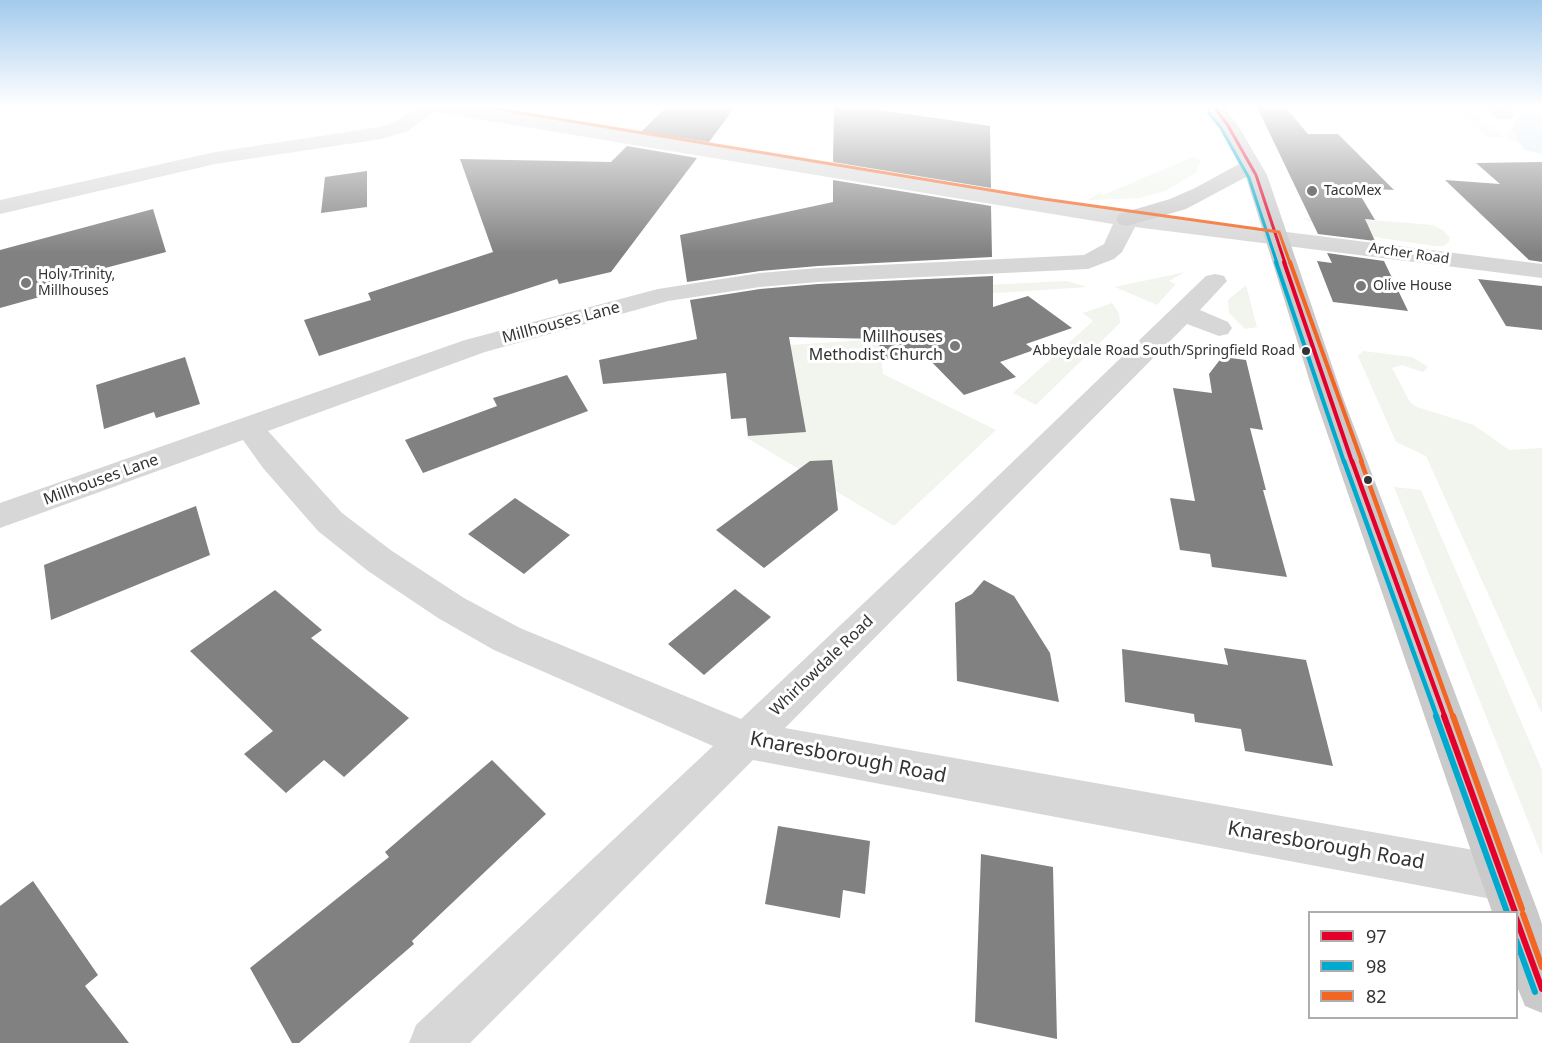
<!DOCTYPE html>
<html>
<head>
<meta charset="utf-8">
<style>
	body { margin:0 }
	#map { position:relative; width:1542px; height:1043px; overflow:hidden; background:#fff; font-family:"Noto Sans",sans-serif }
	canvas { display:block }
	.legend { position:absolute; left:1308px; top:911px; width:210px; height:108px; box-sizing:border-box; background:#fff; border:2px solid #adadad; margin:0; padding:8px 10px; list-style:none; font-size:18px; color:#333 }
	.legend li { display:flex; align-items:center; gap:12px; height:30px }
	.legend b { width:30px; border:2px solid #adadad }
</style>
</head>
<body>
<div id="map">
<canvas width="1542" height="1043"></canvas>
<ul class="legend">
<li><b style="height:8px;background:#e4002b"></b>97</li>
<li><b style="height:8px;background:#00a9ce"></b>98</li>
<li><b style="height:8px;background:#f26522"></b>82</li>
</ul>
</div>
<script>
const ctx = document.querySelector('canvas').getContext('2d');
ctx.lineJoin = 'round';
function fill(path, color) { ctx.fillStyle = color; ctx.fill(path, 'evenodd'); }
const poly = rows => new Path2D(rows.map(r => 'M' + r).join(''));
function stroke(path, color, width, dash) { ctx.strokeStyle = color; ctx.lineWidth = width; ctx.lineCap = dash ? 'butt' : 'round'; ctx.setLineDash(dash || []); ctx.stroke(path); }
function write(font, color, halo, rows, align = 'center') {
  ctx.font = font + ' "Noto Sans",sans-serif'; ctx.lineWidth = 6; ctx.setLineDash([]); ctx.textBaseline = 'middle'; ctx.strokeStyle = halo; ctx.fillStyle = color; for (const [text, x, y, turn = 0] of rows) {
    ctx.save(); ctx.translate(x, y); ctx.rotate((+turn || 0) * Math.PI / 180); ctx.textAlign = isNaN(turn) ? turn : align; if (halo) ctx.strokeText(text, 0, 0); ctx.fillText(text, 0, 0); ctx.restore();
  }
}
fill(poly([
	[1451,107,1468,107,1505,137,1524,112,1518,107,1542,107,1542,155,1505,137,1487,137],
	[1193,157,1201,160,1196,173,1165,191,1139,198,1088,200,1099,193,1103,195],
	[1309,215,1433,225,1444,231,1450,238,1448,243,1444,246,1434,246,1387,239,1322,227,1302,218,1310,219],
	[1185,272,1169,281,1176,284,1157,305,1115,287],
	[1066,281,1087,287,876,301,805,294],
	[1246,285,1257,327,1245,329,1229,313,1228,300],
	[1112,303,1119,313,1120,323,1036,405,1013,393,1093,321,1083,313],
	[879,339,883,374,996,430,894,526,747,438,746,418,802,414,790,345],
	[1363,351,1412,357,1425,365,1428,367,1423,372,1402,365,1392,368,1410,402,1417,407,1474,425,1509,450,1542,448,1542,714,1426,456,1396,442,1358,356],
	[1394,487,1421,490,1542,770,1542,856]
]), '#f1f5ed');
fill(poly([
	[1542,107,1542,154,1524,150,1512,129,1524,108,1542,107]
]), '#ddebf3');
fill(poly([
	[666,107,735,107,709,142,641,132],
	[834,107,859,107,990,126,991,188,833,162],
	[1257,107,1285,107,1308,134,1338,134,1394,190,1356,188,1375,220,1365,219,1375,241,1318,234],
	[627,146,697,158,611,272,559,284,557,279,319,356,304,320,371,300,368,293,493,252,460,159,611,162],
	[1542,162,1542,262,1529,260,1445,180,1500,184,1476,163],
	[367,171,367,207,321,213,325,177],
	[833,180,991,206,992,257,818,266,760,271,687,282,680,235,833,202],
	[153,209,166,252,52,282,54,293,0,308,0,250],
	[1327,253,1384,261,1408,311,1333,302,1317,261,1332,263],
	[993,276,993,307,1028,296,1072,328,1026,344,1034,350,1000,362,1016,377,964,395,919,349,881,361,879,339,789,337,806,432,748,436,746,418,731,419,726,373,603,384,599,360,697,339,690,300,760,289,818,284],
	[1478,279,1542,286,1542,330,1506,326],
	[185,357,200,404,156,418,154,412,104,429,96,385],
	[1222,357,1246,360,1263,430,1250,428,1266,490,1263,490,1287,577,1212,567,1210,554,1180,550,1170,498,1195,501,1173,388,1212,393,1209,374],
	[567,375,588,411,423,473,405,440,497,406,493,398],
	[832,460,838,510,764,568,716,530,810,461],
	[515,498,570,535,524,574,468,534],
	[196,506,210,555,51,620,44,565],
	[984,580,1014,596,1050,653,1059,702,957,681,955,603,972,594],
	[735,589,771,617,704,675,668,644],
	[275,590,322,630,311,638,409,718,344,777,324,760,286,793,244,754,273,731,190,651],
	[1224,648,1306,660,1333,766,1245,751,1241,729,1195,722,1194,714,1125,702,1122,649,1228,665],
	[492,760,546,814,412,941,414,944,299,1043,292,1043,250,968,389,857,385,852],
	[778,826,870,841,865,894,843,890,840,918,765,904],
	[981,854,1053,867,1057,1039,975,1022],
	[33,881,98,975,85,986,129,1043,0,1043,0,906]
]), '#818181');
fill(poly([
	[416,107,474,107,1127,212,1542,264,1542,278,1135,227,1122,252,1114,259,1088,269,818,282,760,287,668,301,485,352,268,431,342,513,392,551,464,598,520,628,741,719,974,499,1206,276,1215,274,1224,276,1227,281,1200,310,1228,322,1232,328,1228,334,1219,336,1187,324,785,728,1502,855,1518,862,1525,878,1518,894,1502,901,753,760,470,1043,409,1043,416,1025,713,746,494,650,438,618,368,571,318,531,263,468,243,440,0,528,0,503,465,340,658,289,760,273,818,268,1084,255,1104,244,1113,224,434,112,408,131,381,139,215,164,0,214,0,200,215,152,379,127,394,123,416,107],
	[1486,107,1507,107,1514,115,1511,119,1497,119,1486,107]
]), '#d7d7d7');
fill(poly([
	[1205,107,1224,107,1237,124,1267,175,1342,395,1538,912,1542,924,1542,1013,1525,1006,1518,989,1516,912,1492,912,1314,395,1246,177,1186,209,1127,226,1119,224,1116,219,1119,214,1170,199,1195,188,1239,164,1218,125,1205,107]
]), '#cacaca');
stroke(poly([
	[1214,107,1227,124,1256,175,1285,263]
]), '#e4002b', 3);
stroke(poly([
	[1284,262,1352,462]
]), '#e4002b', 4);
stroke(poly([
	[1352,461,1445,717]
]), '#e4002b', 4.5);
stroke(poly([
	[1444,716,1515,912],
	[1516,918,1542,989]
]), '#e4002b', 6);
stroke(poly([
	[1208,112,1221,128,1249,178,1277,263]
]), '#00a9ce', 3);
stroke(poly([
	[1276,262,1344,462]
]), '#00a9ce', 4);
stroke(poly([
	[1344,461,1437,717]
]), '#00a9ce', 4.5);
stroke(poly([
	[1436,716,1507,912],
	[1516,940,1535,992]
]), '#00a9ce', 6);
stroke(poly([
	[485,107,1044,199,1279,232,1290,263]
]), '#f26522', 3);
stroke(poly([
	[1290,262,1362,462]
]), '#f26522', 4);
stroke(poly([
	[1361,461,1453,717]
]), '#f26522', 4.5);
stroke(poly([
	[1453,716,1522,909],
	[1523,914,1542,967]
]), '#f26522', 6);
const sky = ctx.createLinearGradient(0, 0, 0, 253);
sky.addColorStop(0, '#a3caec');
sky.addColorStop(0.42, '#fff');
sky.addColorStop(1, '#ffffff00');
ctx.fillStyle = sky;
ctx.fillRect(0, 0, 1542, 253);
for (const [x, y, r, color] of [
	[1312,191,6,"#7a7a7a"],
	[26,283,6,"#7a7a7a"],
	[1361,286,6,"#7a7a7a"],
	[955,346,6,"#7a7a7a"],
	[1306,351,5,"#333"],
	[1368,480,5,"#333"]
]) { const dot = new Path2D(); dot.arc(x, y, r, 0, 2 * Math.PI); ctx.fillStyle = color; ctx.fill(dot); stroke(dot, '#fff', 2); }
write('14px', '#333', '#fff', [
	["TacoMex",1324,191],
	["Holy Trinity,",38,275],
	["Millhouses",38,291],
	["Olive House",1373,286]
], 'left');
write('14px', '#333', '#fff', [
	["Archer Road",1409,254,8]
]);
write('14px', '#333', '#fff', [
	["Abbeydale Road South/Springfield Road",1295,351]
], 'right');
write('16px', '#333', '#fff', [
	["Millhouses Lane",561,323,-15],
	["Millhouses Lane",101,480,-20],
	["Whirlowdale Road",822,666,-44]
]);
write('16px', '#333', '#fff', [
	["Millhouses",943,337],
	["Methodist Church",943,355]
], 'right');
write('20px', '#333', '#fff', [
	["Knaresborough Road",848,758,11],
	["Knaresborough Road",1326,846,10]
]);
</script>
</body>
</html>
